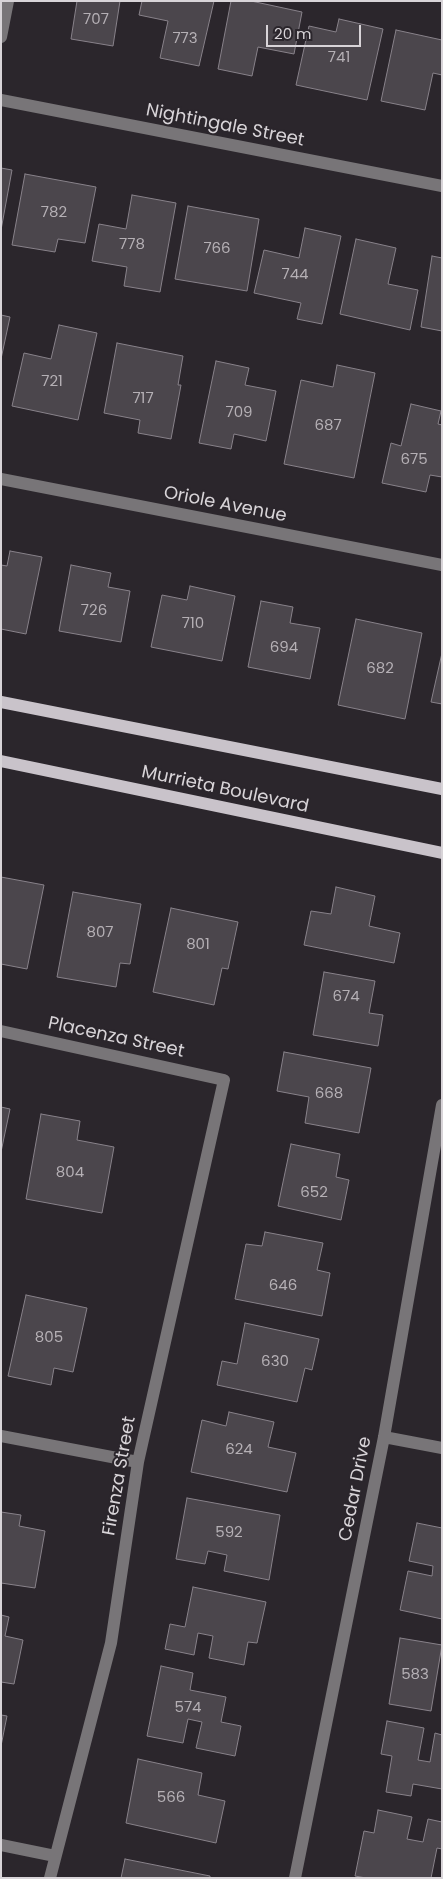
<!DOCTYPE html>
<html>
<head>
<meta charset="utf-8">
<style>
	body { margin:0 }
	#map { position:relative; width:443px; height:1879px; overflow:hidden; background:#2b262c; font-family:Poppins,sans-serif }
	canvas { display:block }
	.frame { position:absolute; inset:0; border:2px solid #d8d4d8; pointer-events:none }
	.scale { position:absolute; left:266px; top:25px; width:95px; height:22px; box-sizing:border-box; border:2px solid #d8d4d8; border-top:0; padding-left:6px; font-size:15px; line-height:18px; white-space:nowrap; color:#d8d4d8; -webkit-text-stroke:4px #2b262c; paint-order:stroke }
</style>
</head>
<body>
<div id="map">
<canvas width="443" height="1879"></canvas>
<div class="frame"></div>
<div class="scale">20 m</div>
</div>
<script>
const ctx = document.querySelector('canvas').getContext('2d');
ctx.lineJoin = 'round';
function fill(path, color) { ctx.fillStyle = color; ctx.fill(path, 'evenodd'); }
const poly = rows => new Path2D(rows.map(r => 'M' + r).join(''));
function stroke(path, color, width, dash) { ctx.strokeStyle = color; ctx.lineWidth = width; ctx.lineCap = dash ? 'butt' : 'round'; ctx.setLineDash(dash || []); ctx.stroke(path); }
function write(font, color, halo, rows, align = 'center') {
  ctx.font = font + ' Poppins,sans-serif'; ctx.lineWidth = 4; ctx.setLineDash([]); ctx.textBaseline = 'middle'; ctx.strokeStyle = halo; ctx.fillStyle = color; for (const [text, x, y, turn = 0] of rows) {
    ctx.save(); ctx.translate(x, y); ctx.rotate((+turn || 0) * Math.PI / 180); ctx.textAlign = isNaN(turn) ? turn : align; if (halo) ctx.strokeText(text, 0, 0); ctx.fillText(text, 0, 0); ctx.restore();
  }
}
const building = poly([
	[77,1,120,1,113,46,71,39,77,1],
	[142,1,214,1,199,66,160,58,168,21,139,15,142,1],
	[231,1,251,1,302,12,294,54,258,47,252,76,218,69,231,1],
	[339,19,383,29,367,100,296,85,309,26,336,32,339,19],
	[396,30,442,40,442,75,433,73,425,110,381,101,396,30],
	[1,168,12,170,1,230,1,168],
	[25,174,96,187,85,243,58,239,55,252,12,245,25,174],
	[132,195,176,203,160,292,124,286,127,267,92,261,99,224,126,229,132,195],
	[188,206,259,219,247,291,175,279,188,206],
	[305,228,341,236,322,324,297,319,301,303,254,293,264,250,299,258,305,228],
	[356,239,396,248,388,284,418,290,410,330,340,314,356,239],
	[432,256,442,258,442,331,421,327,432,256],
	[1,315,10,317,1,359,1,315],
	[59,325,97,333,78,420,12,406,24,353,51,359,59,325],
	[117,343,183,356,178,385,181,385,171,439,138,433,140,420,104,413,117,343],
	[216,361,249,368,245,385,276,391,266,441,234,434,231,449,199,443,216,361],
	[337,365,375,373,354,478,284,464,301,380,333,387,337,365],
	[411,404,441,411,438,424,442,425,442,477,430,475,426,492,382,483,391,443,401,446,411,404],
	[10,551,42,557,26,634,1,629,1,565,7,566,10,551],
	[71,565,111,573,108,587,130,591,121,642,59,631,71,565],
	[190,586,235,596,222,661,151,647,162,595,187,600,190,586],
	[261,601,293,607,290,623,320,628,310,679,248,667,261,601],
	[356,619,422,633,405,719,338,705,356,619],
	[442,653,442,704,431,702,442,653],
	[1,877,44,885,27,969,1,964,1,877],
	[336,887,375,896,369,926,400,933,394,963,304,945,311,911,331,914,336,887],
	[73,892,141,904,130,964,120,963,116,987,57,977,73,892],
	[171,908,238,922,228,969,222,968,214,1005,153,992,171,908],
	[324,972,375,981,369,1013,383,1015,378,1046,313,1035,324,972],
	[284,1052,371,1068,359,1133,305,1123,309,1097,277,1091,284,1052],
	[1,1107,10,1109,1,1152,1,1107],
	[41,1114,80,1121,77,1140,114,1147,102,1213,26,1199,41,1114],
	[291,1144,340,1154,336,1177,349,1180,341,1220,278,1206,291,1144],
	[265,1232,323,1243,317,1270,330,1273,322,1316,235,1299,246,1244,262,1246,265,1232],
	[26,1295,87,1308,73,1372,54,1368,51,1385,8,1376,26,1295],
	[245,1323,319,1339,312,1370,305,1368,297,1402,217,1385,222,1361,237,1364,245,1323],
	[229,1412,274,1422,268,1447,296,1453,287,1492,191,1472,202,1420,226,1426,229,1412],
	[187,1498,280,1515,269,1580,224,1571,227,1555,208,1551,205,1564,176,1559,187,1498],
	[1,1512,21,1515,19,1526,45,1531,35,1588,1,1583,1,1512],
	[417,1523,442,1528,442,1619,400,1610,408,1571,432,1576,433,1566,409,1561,417,1523],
	[193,1587,266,1602,257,1643,248,1642,244,1665,209,1658,213,1636,198,1633,194,1655,165,1649,170,1624,185,1627,193,1587],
	[1,1615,9,1617,5,1636,23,1640,14,1684,1,1682,1,1615],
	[400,1638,442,1645,431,1711,389,1704,400,1638],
	[161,1666,193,1673,190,1690,226,1697,221,1722,241,1726,235,1756,196,1748,202,1722,188,1719,183,1743,147,1736,161,1666],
	[1,1715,7,1716,1,1746,1,1715],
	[387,1721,424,1728,418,1760,430,1762,435,1733,442,1735,442,1789,413,1784,411,1796,386,1792,392,1756,381,1754,387,1721],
	[138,1759,202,1773,198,1795,225,1801,216,1843,126,1823,138,1759],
	[378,1810,412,1817,407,1839,423,1842,428,1819,442,1822,442,1849,437,1848,431,1878,366,1878,355,1876,364,1831,374,1833,378,1810],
	[125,1859,210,1876,210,1878,121,1878,125,1859]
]);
fill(building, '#4b464c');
stroke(building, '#88828a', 1);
stroke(poly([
	[1,37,8,1],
	[1,100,442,186],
	[1,479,442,565],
	[1,1031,224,1080,138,1462,111,1643,50,1878],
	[1,1436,138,1462],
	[384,1437,442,1448],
	[1,1845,55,1856],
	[295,1878,384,1437,442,1105]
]), '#787578', 12);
stroke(poly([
	[1,702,442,789],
	[1,761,442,853]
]), '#c9c3ca', 12);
write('15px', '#b5b0b5', null, [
	["707",96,20],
	["773",185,39],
	["741",339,58],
	["782",54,213],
	["778",132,245],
	["766",217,249],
	["744",295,275],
	["721",52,382],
	["717",143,399],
	["709",239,413],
	["687",328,426],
	["675",414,460],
	["726",94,611],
	["710",193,624],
	["694",284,648],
	["682",380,669],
	["807",100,933],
	["801",198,945],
	["674",346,997],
	["668",329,1094],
	["804",70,1173],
	["652",314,1193],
	["646",283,1286],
	["805",49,1338],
	["630",275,1362],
	["624",239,1450],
	["592",229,1533],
	["583",415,1675],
	["574",188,1708],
	["566",171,1798]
]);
write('18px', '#d8d4d8', '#2b262c', [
	["Nightingale Street",225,126,11],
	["Oriole Avenue",225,505,11],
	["Murrieta Boulevard",225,790,12],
	["Placenza Street",116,1038,12],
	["Firenza Street",120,1476,-80],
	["Cedar Drive",356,1489,-79]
]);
</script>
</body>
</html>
